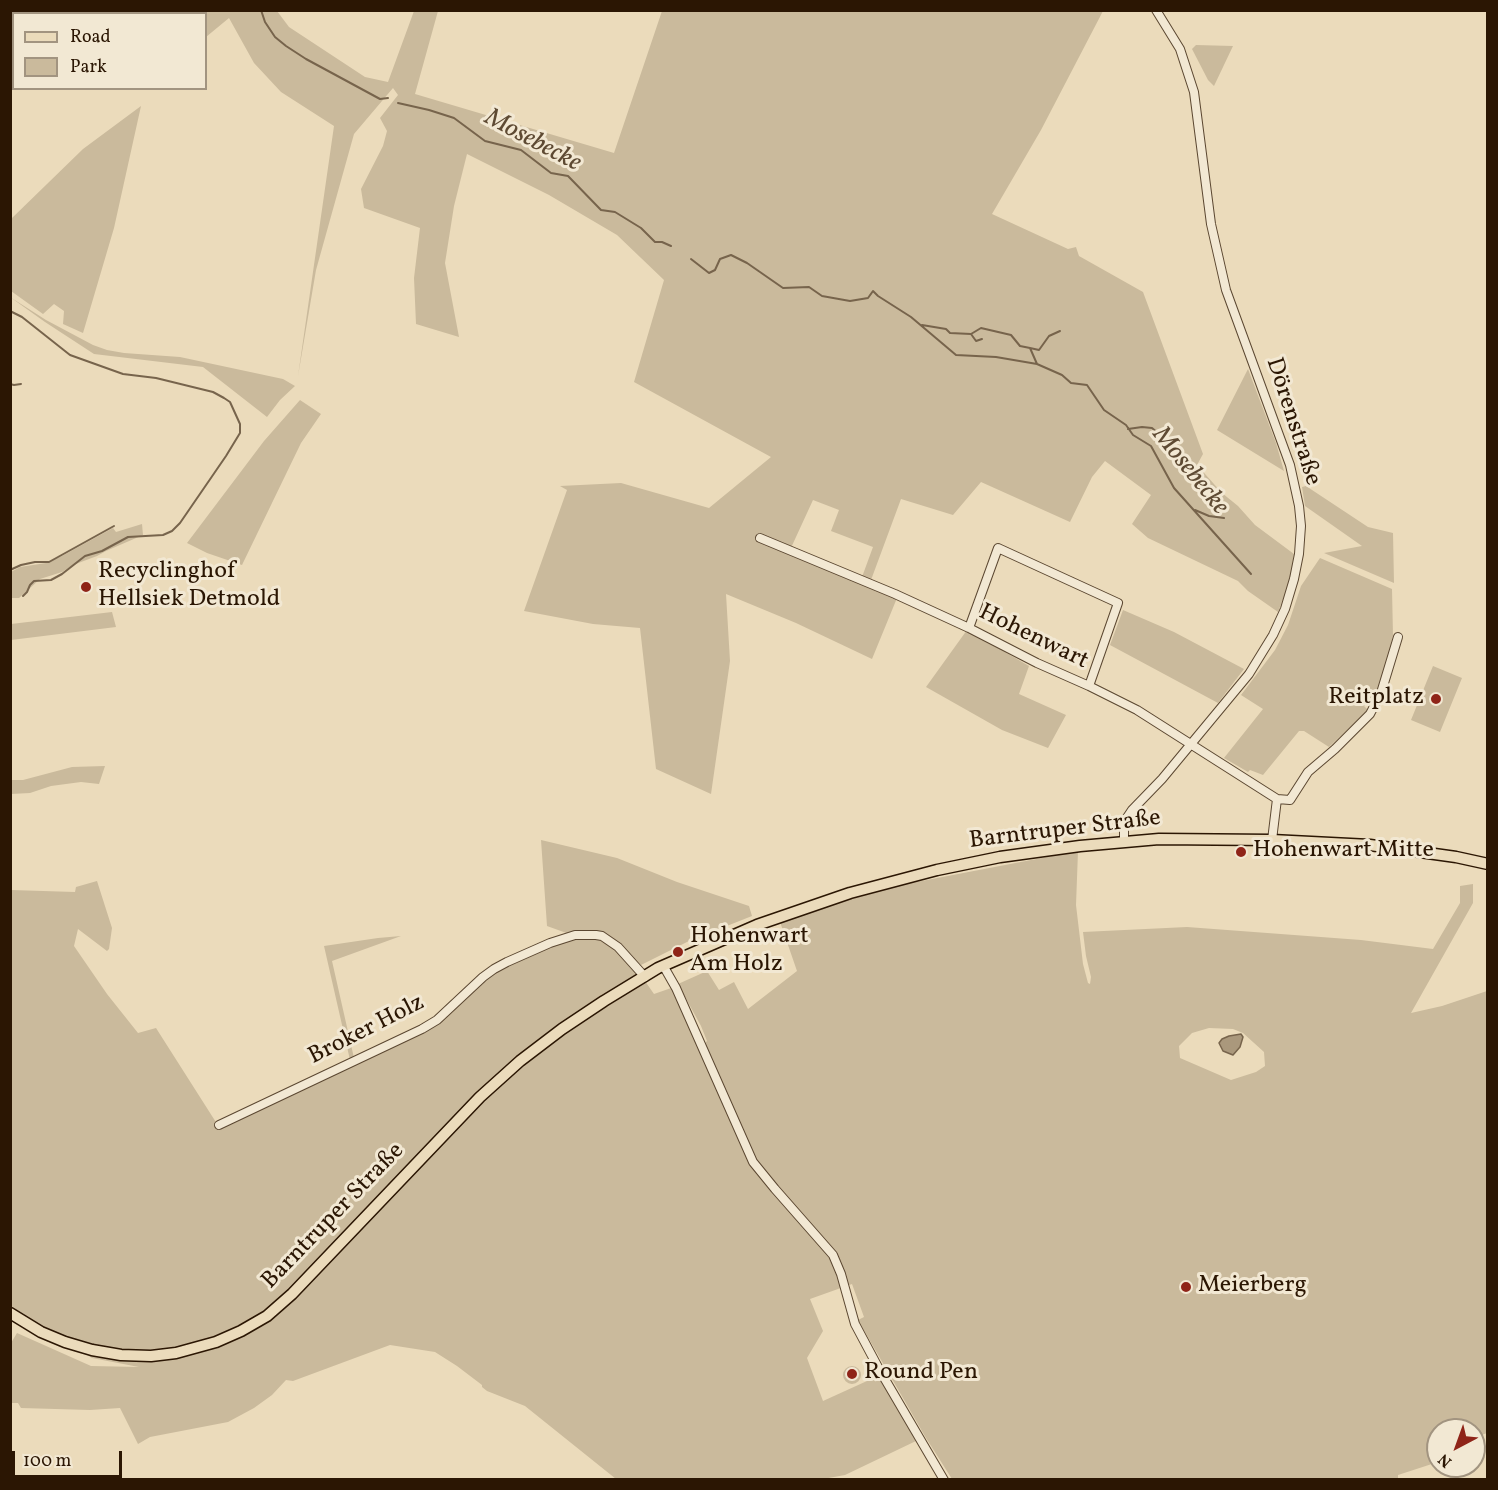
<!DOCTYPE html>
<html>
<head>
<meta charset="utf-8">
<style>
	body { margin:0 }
	#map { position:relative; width:1498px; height:1490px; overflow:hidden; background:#ebdbbb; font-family:Vollkorn,serif }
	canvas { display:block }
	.frame { position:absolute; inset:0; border:12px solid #2b1603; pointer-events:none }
	.legend { position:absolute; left:12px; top:12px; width:195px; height:78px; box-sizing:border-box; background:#f2e8d3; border:2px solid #a29480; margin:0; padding:8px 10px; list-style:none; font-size:18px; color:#2b1603 }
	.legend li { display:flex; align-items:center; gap:12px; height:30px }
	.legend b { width:30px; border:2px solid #a29480 }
	.north { position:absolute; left:1426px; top:1418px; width:60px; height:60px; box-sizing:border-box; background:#f2e8d3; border:2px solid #a29480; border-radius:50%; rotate:221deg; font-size:16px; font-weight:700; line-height:24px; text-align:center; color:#2b1603 }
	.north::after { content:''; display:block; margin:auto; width:21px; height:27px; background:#8f2418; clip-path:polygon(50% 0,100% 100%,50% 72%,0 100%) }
	.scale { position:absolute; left:12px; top:1451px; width:110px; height:27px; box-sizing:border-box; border:3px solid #2b1603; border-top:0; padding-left:8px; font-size:18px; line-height:21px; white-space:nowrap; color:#2b1603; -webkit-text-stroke:4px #f2e8d3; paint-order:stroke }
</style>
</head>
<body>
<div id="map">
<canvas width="1498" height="1490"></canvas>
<div class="frame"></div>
<ul class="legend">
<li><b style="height:8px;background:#ebdbbb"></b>Road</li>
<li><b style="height:16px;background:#caba9c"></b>Park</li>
</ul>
<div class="north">N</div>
<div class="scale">100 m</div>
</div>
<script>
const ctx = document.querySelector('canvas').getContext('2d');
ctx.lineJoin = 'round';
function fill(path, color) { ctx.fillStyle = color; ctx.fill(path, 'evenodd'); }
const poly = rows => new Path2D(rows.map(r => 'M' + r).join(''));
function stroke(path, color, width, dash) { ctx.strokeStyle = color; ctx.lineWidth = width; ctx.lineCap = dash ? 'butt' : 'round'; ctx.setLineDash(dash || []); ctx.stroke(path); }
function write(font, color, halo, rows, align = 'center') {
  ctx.font = font + ' Vollkorn,serif'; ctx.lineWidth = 6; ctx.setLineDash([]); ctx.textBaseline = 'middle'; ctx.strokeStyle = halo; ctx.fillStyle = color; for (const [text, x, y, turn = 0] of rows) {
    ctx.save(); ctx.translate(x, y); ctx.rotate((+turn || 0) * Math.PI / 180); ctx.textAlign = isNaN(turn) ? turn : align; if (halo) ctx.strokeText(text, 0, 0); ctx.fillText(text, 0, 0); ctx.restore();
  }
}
fill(poly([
	[86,10,277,11,289,27,365,77,388,82,414,11,438,11,415,94,614,153,662,11,1103,11,1041,130,992,214,1068,249,1076,247,1079,256,1143,292,1203,454,1197,465,1222,493,1238,506,1255,525,1294,554,1289,584,1278,612,1248,591,1238,581,1148,538,1132,524,1151,495,1105,461,1092,477,1070,522,981,482,953,515,901,499,871,580,862,577,873,547,831,531,839,510,813,500,790,550,897,598,872,659,796,623,726,594,730,661,711,794,656,769,640,628,593,624,524,611,567,490,560,486,621,483,709,508,771,457,634,382,664,280,617,235,549,195,467,154,454,206,445,263,459,337,416,324,414,278,420,228,364,208,361,189,383,146,387,131,380,118,398,95,393,88,354,134,316,270,298,376,334,126,281,92,254,63,229,18,206,37,206,14,85,14],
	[1196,45,1233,46,1214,86,1208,80,1192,49],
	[141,106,114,228,83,333,63,324,64,311,54,304,43,314,11,291,11,219,83,149],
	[10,297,46,320,93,345,107,350,124,353,180,357,283,379,295,386,280,400,267,417,203,367,94,354,45,322],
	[1248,369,1276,443,1284,471,1217,430],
	[300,400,321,414,301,443,242,565,207,553,187,543,264,441],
	[1306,486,1368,527,1393,533,1394,583,1324,553,1362,546,1305,506,1302,487],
	[142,524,143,535,106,551,97,556,73,565,62,572,40,579,19,598,11,598,11,572,20,567,46,563,62,556,113,528,116,532],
	[1320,558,1392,589,1393,636,1381,685,1373,701,1369,699,1364,706,1368,710,1329,747,1304,731,1299,731,1263,775,1250,770,1248,772,1224,758,1263,709,1241,695,1275,650,1288,625,1301,586],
	[1123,610,1174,632,1244,669,1218,703,1110,645],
	[112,612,116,627,11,640,11,624],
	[967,630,1029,666,1019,694,1066,715,1048,748,1002,730,926,687],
	[1433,666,1462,678,1440,732,1411,720],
	[105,766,99,784,81,782,51,786,30,793,11,794,11,780,23,780,72,767],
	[541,840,617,858,677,882,749,906,752,916,689,941,641,965,612,940,572,935,547,926],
	[1078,851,1076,905,1083,964,1088,983,1090,984,1091,977,1086,956,1083,932,1187,927,1361,940,1433,949,1460,903,1460,886,1473,884,1473,903,1411,1013,1442,1006,1487,991,1487,1433,1474,1438,1474,1430,1438,1430,1438,1450,1431,1451,1431,1456,1438,1454,1438,1462,1398,1475,1398,1479,952,1479,926,1438,858,1320,864,1317,852,1284,810,1299,823,1331,807,1358,823,1401,878,1376,916,1441,845,1475,823,1479,616,1479,525,1406,487,1391,482,1387,482,1385,457,1366,435,1352,390,1345,293,1381,286,1380,272,1395,254,1408,228,1422,150,1437,138,1444,120,1408,90,1410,21,1408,18,1403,11,1403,11,1343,17,1333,91,1366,139,1367,92,1358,16,1310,11,1306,11,890,75,892,76,887,97,881,112,928,109,949,107,951,78,929,74,946,107,994,138,1033,156,1028,219,1127,423,1030,483,978,528,954,575,938,605,940,638,971,654,994,677,986,704,1044,707,1041,701,1026,678,984,707,971,719,990,734,982,748,1009,797,971,779,919,906,884],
	[1209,1028,1233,1029,1243,1033,1264,1052,1265,1066,1256,1072,1231,1080,1180,1058,1179,1046,1192,1033],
	[401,936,332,961,354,1058,350,1060,324,946,378,938],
	'843 1375a9 9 0 1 1 18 0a9 9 0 1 1-18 0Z'
]), '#caba9c');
const water = poly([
	[1241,1034,1243,1037,1240,1047,1233,1055,1223,1051,1219,1043,1222,1039,1229,1036,1241,1034]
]);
fill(water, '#aa987c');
stroke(water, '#77644c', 1.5);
stroke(poly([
	[261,10,265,22,275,37,286,46,306,59,380,99,388,98],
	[398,103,429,110,454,118,485,141,521,150,551,173,568,176,601,210,615,212,641,228,655,242,662,242,671,246],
	[691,259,709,273,715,270,720,259,731,255,747,263,783,288,809,287,822,296,850,301,868,298,873,291,878,296,911,317,956,355,996,357,1037,364,1062,375,1071,383,1087,385,1104,410,1126,425,1133,435,1151,446,1174,488,1251,574],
	[10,311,22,317,70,355,123,374,156,378,213,392,224,398,230,402,240,424,240,433,226,456,180,523,172,531,163,535,128,537,102,551,85,556,62,574,51,580,34,581,30,585,27,592,23,596],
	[922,325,946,329,950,333,971,334,981,328,1011,335,1020,346,1030,348,1037,364],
	[971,334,976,341,982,339],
	[1030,348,1039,350,1049,336,1060,331],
	[10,384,14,385,21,384],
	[1128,429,1142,427,1152,428,1159,434],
	[1195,510,1209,516,1224,518],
	[10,570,21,565,35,562,49,562,114,526]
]), '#77644c', 2);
const minor = poly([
	[760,538,895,594,969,628,1037,663,1089,686,1137,710,1277,799],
	[969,628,998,548,1118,603,1089,686],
	[1272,840,1277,799,1290,800,1308,772,1335,749,1370,714,1381,693,1398,637],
	[1124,842,1124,828,1126,819,1132,810,1162,779,1249,674,1273,635,1285,609,1294,579,1299,554,1301,526,1299,506,1290,465,1226,290,1211,224,1194,92,1180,49,1156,10],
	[664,967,676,988,753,1162,775,1189,833,1255,841,1274,855,1324,879,1369,944,1480],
	[219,1125,422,1029,437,1020,483,977,494,969,507,962,550,943,575,935,596,935,602,936,618,947,645,977]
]);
const major = poly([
	[10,1313,41,1332,65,1342,92,1350,121,1355,151,1356,176,1353,216,1342,241,1331,267,1316,292,1294,480,1097,520,1061,562,1029,604,1001,658,968,757,925,850,893,937,870,1000,857,1080,846,1159,839,1272,840,1370,845,1456,857,1488,864]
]);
stroke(minor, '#5b4731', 10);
stroke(major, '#2b1603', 13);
stroke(minor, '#f2e8d3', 8);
stroke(major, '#ebdbbb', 10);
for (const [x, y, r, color] of [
	[86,587,6,"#8f2418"],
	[1436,699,6,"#8f2418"],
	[1241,852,6,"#8f2418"],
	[678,952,6,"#8f2418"],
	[1186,1287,6,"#8f2418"],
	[852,1374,6,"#8f2418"]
]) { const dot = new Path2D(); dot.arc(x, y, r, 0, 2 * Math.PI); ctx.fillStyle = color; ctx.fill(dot); stroke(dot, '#f2e8d3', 2); }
write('24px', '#2b1603', '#f2e8d3', [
	["Dörenstraße",1292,422,72],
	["Hohenwart",1033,638,26],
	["Barntruper Straße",1065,831,-7],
	["Broker Holz",367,1031,-27],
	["Barntruper Straße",334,1217,-46]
]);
write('24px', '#2b1603', '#f2e8d3', [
	["Recyclinghof",98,573],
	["Hellsiek Detmold",98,601],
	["Reitplatz",1424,699,"right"],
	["Hohenwart Mitte",1253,852],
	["Hohenwart",690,938],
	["Am Holz",690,966],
	["Meierberg",1198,1287],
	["Round Pen",864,1374]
], 'left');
write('italic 26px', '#5e4a33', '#f2e8d3', [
	["Mosebecke",532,142,28],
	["Mosebecke",1189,472,51]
]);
</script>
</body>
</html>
